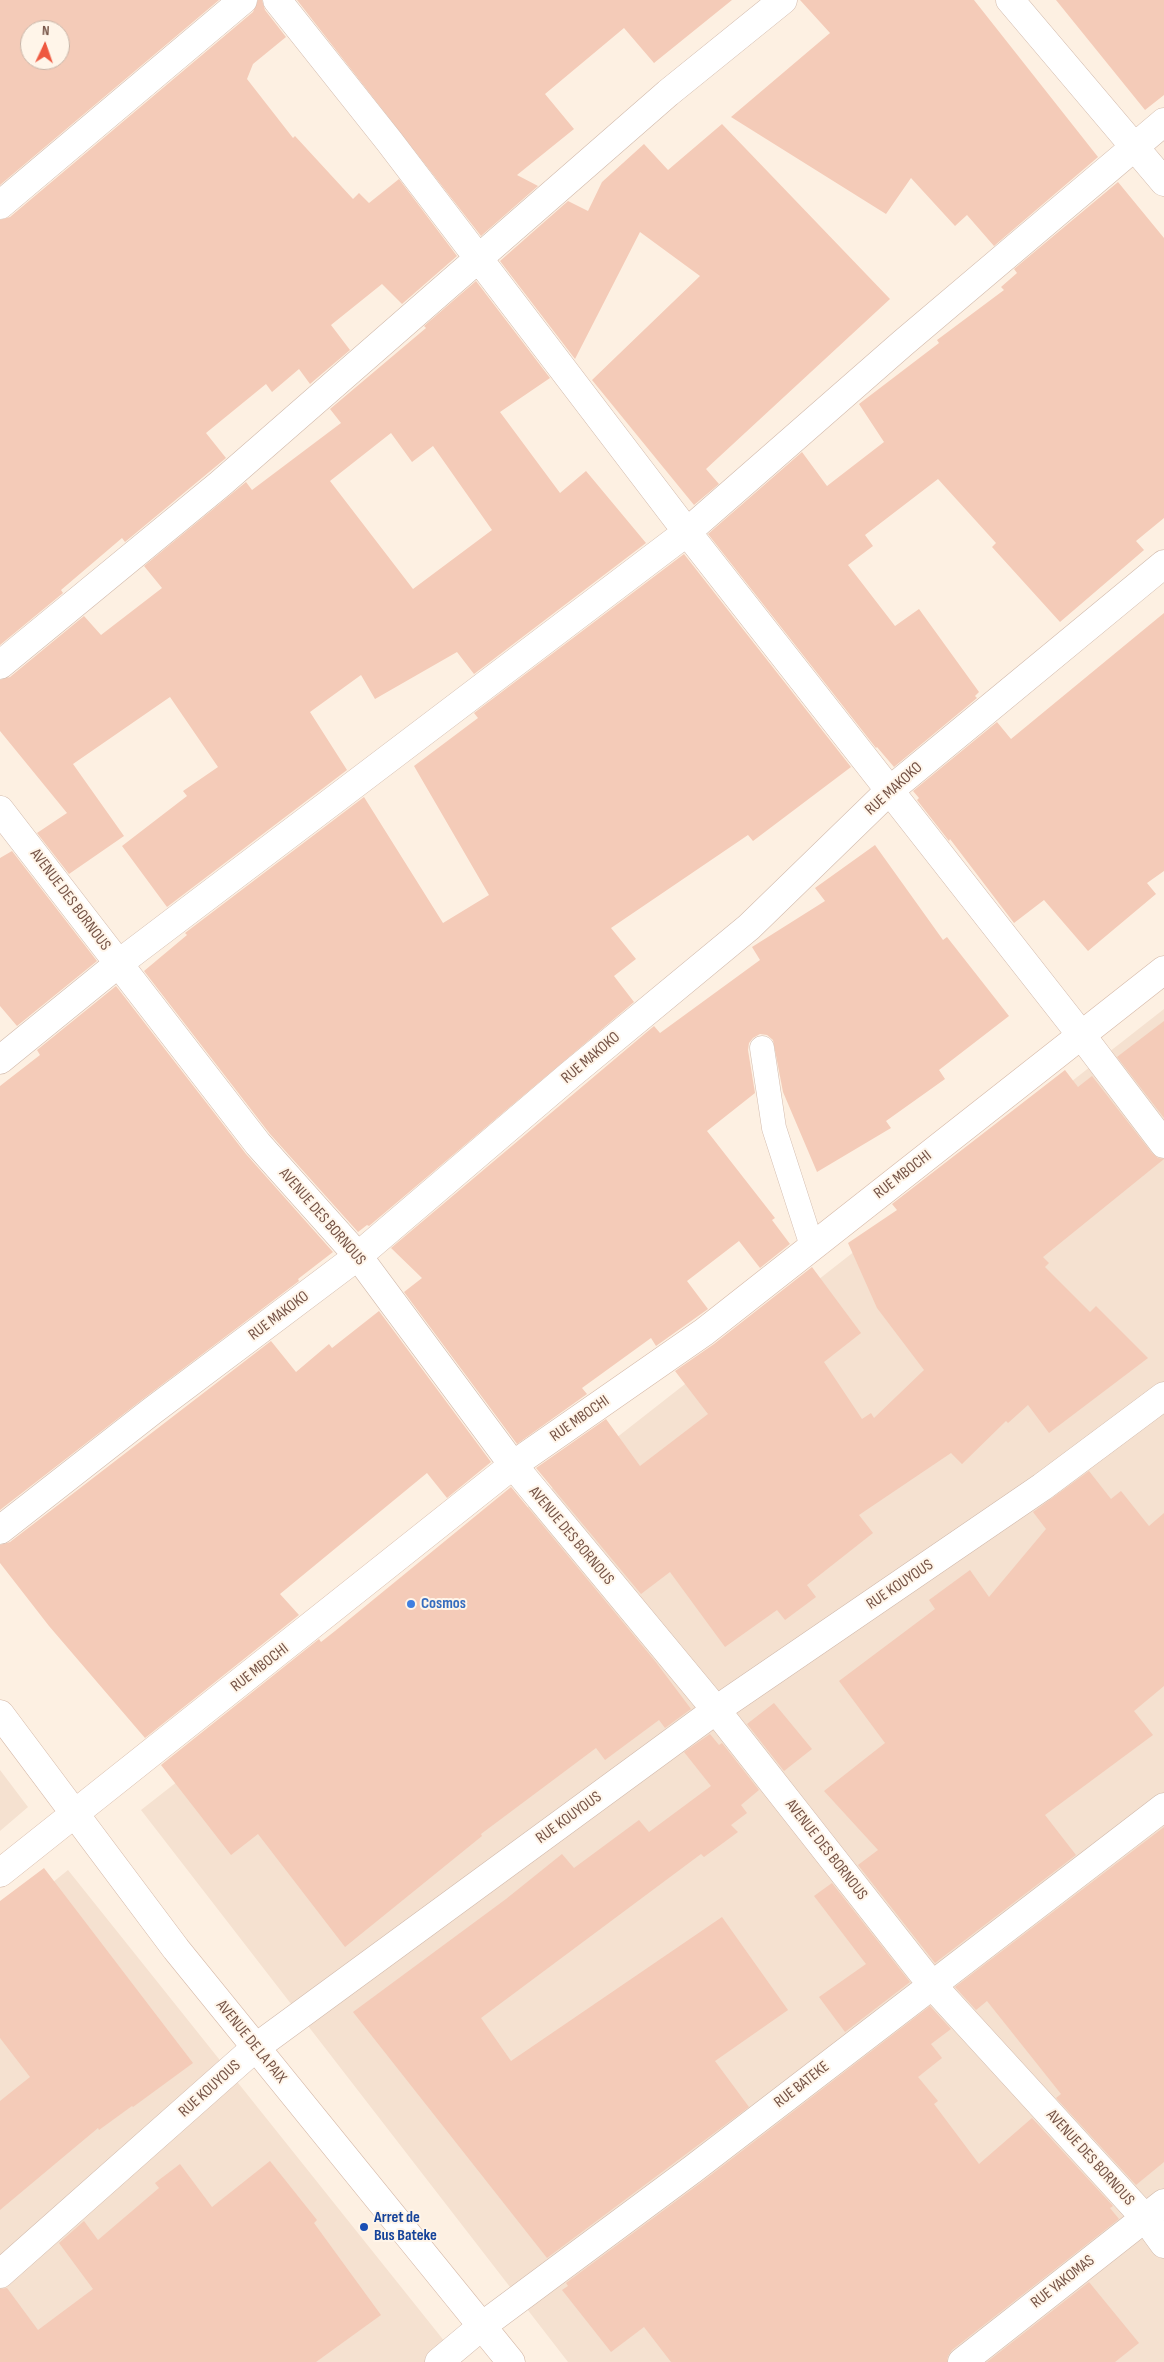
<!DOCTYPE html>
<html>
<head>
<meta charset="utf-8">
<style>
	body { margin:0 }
	#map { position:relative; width:1164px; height:2362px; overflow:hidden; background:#fdf0e2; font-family:"Sofia Sans Condensed",sans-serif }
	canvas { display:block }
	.north { position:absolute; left:20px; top:20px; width:50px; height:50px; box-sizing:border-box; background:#fff5e9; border:1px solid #c8b5a8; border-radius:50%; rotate:3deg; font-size:14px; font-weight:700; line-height:20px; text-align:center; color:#765447 }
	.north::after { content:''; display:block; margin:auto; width:18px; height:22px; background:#ee583f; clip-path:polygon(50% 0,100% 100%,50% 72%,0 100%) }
</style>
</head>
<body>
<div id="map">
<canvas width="1164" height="2362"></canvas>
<div class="north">N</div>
</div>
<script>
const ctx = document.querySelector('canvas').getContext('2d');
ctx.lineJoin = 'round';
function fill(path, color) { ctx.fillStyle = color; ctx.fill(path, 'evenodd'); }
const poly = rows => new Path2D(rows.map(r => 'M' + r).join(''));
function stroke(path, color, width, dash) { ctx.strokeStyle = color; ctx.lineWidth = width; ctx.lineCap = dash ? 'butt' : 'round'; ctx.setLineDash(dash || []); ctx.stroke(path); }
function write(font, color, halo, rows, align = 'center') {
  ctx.font = font + ' "Sofia Sans Condensed",sans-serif'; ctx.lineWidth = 4; ctx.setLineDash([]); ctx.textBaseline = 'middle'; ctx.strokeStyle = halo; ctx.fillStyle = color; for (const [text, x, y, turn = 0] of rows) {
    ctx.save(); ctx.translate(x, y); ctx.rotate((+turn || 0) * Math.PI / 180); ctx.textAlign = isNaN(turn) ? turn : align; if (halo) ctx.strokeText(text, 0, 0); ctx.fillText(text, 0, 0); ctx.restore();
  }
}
fill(poly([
	[1164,1009,1164,2362,568,2362,141,1810],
	[0,1770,28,1807,0,1831],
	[68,1870,461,2362,0,2362,0,1925]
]), '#f5e1d0');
fill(poly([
	[0,0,219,0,0,185],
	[30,30,60,30,60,60,30,60],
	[258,0,262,0,265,10,286,37,253,64,247,79,293,138,295,136,353,199,359,193,369,203,399,179,457,256,402,304,382,284,331,325,350,350,310,384,299,369,272,392,266,384,206,433,226,458,125,542,122,538,61,590,63,593,0,645,0,220,10,217,253,12],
	[297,0,732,0,654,63,624,28,545,94,574,129,517,175,538,186,481,236],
	[800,0,974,0,1098,157,994,246,967,215,955,226,911,178,886,214,731,117,830,33],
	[1056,0,1164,0,1164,95,1145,110],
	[722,124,890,299,706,469,719,484,694,505,592,380,700,276,640,232,575,359,500,261,568,201,588,211,602,182,644,144,668,170],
	[1118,182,1164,238,1164,518,1136,541,1144,550,1060,622,992,547,996,543,938,479,865,535,873,546,848,565,895,626,919,609,979,692,975,696,977,698,894,767,877,747,876,748,708,534,802,452,827,486,884,442,859,404,939,343,937,340,1004,290,1001,287,1017,273,1014,269],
	[476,281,550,378,500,412,560,493,586,471,646,543,474,674,457,652,375,699,361,675,310,712,347,770,167,907,122,846,187,796,183,791,218,767,170,697,73,764,124,836,69,874,37,833,67,813,0,731,0,680,10,677,84,616,101,635,162,588,144,566,246,482,252,490,341,423,330,409,426,328,424,326],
	[391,433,412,462,433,446,492,530,413,589,330,481],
	[684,554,851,767,753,841,748,835,611,928,636,959,614,976,634,1002,369,1226,367,1225,358,1232,270,1134,144,971,187,935,185,933,364,797,443,923,489,895,414,766,478,718,474,713],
	[1164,613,1164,871,1147,883,1156,894,1088,951,1044,900,1014,923,950,839,949,841,917,800,919,798,913,791,997,722,1011,739],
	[875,845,943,940,947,937,1009,1016,939,1070,945,1079,886,1121,891,1128,817,1172,783,1092,773,1040,767,1035,760,1034,753,1038,749,1043,748,1050,755,1093,707,1131,775,1218,772,1220,790,1244,760,1268,739,1241,687,1281,708,1309,656,1346,651,1338,582,1388,587,1394,517,1444,404,1292,422,1278,391,1248,654,1026,660,1033,760,960,752,947,825,901,815,888],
	[12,851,97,961,17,1026,0,1006,0,858],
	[116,986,246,1154,333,1252,298,1279,299,1281,143,1399,0,1510,0,1086,40,1055,37,1050],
	[1164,1021,1164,1118,1117,1057],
	[1065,1070,1078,1087,1092,1076,1152,1153,1158,1158,1164,1159,1043,1257,1049,1263,1045,1267,1090,1312,1096,1306,1148,1358,1049,1433,1028,1405,1008,1423,1006,1421,962,1464,951,1453,859,1515,873,1533,807,1585,816,1597,785,1620,777,1610,725,1647,670,1572,641,1594,536,1468,606,1419,640,1466,708,1414,675,1371,714,1344,812,1267,861,1333,824,1362,862,1419,871,1413,874,1418,924,1370,877,1308,848,1243,897,1210,892,1204],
	[379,1311,491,1462,447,1498,427,1473,280,1594,299,1615,145,1738,49,1626,0,1563,0,1545,10,1542,271,1341,296,1372,329,1344,332,1348],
	[1089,1471,1111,1499,1121,1491,1149,1526,1164,1513,1164,1686,1134,1711,1153,1735,1045,1815,1076,1855,935,1963,858,1865,878,1850,824,1791,885,1743,839,1681,935,1609,929,1600,970,1570,989,1597,1046,1529,1033,1512],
	[511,1487,655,1661,691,1709,665,1728,659,1720,605,1760,596,1748,481,1834,482,1836,345,1947,258,1834,231,1855,161,1765,319,1639,321,1642,335,1631],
	[774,1703,812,1749,784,1771,747,1724],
	[710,1734,719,1745,722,1743,759,1790,741,1805,747,1813,731,1825,738,1832,704,1857,701,1854,481,2018,511,2061,722,1917,788,2010,715,2061,749,2107,547,2258,353,2012,506,1899,562,1854,574,1868,639,1820,649,1832,711,1786,684,1752],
	[1164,1827,1164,2162,1136,2185,1056,2098,1061,2094,987,2001,976,2010,955,1987],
	[44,1868,193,2063,133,2107,132,2106,99,2130,98,2128,0,2210,0,2101,30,2077,0,2038,0,1901],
	[832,1883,910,1982,845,2032,819,1997,866,1964,814,1896],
	[930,2006,951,2029,931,2044,942,2058,918,2077,938,2101,934,2104,979,2164,1032,2118,1113,2206,1110,2208,1119,2219,952,2350,948,2356,947,2362,671,2362,644,2327,611,2352,562,2290,568,2286,566,2283,703,2181],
	[270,2161,317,2220,314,2223,381,2315,316,2362,0,2362,0,2289,7,2288,38,2330,93,2289,59,2243,84,2221,98,2240,159,2188,155,2183,180,2164,212,2207],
	[1089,2282,1139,2343,1115,2362,987,2362]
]), '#f4cbb8');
const service = poly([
	[762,1048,774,1128,812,1246]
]);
const minor = poly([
	[277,0,389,141,687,532,1082,1036,1164,1144],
	[1010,0,1164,182],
	[0,205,243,0],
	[0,665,220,484,668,93,783,0],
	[0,810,258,1144,358,1256,513,1465,716,1710,932,1985,1145,2218,1164,2244],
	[0,1060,118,964,687,532,903,343,1164,122],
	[0,1530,152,1411,358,1256,570,1075,749,927,889,791,1164,564],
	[0,2274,255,2048,716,1710,1042,1487,1164,1396],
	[439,2362,482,2326,693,2169,1164,1807],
	[962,2362,1164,2203]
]);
const secondary = poly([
	[0,1714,176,1949,511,2362],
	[0,1873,513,1465,704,1332,1164,970]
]);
stroke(service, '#d1b9ab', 25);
stroke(minor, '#d1b9ab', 29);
stroke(secondary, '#d5b8a7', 29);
stroke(service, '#fff', 24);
stroke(minor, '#fff', 28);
stroke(secondary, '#fff', 28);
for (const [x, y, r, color] of [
	[411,1604,5,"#3f7fe0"],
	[364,2227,5,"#1a4fb4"]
]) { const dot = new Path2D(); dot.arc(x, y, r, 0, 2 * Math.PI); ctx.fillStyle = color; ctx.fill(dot); stroke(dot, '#fff5e9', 2); }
write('16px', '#765447', '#fff5e9', [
	["RUE MAKOKO",894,789,-42],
	["AVENUE DES BORNOUS",70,900,53],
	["RUE MAKOKO",591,1058,-40],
	["RUE MBOCHI",903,1175,-38],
	["AVENUE DES BORNOUS",322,1217,49],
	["RUE MAKOKO",279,1316,-37],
	["RUE MBOCHI",580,1419,-35],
	["AVENUE DES BORNOUS",571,1536,50],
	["RUE KOUYOUS",900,1585,-34],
	["RUE MBOCHI",260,1668,-38],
	["RUE KOUYOUS",569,1818,-36],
	["AVENUE DES BORNOUS",826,1850,52],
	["AVENUE DE LA PAIX",251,2042,51],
	["RUE BATEKE",802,2085,-38],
	["RUE KOUYOUS",210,2089,-42],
	["AVENUE DES BORNOUS",1090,2158,48],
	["RUE YAKOMAS",1063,2282,-38]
]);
write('bold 16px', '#366cbe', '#fff5e9', [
	["Cosmos",421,1604]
], 'left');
write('bold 16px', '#164399', '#fff5e9', [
	["Arret de",374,2218],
	["Bus Bateke",374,2236]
], 'left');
</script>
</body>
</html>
